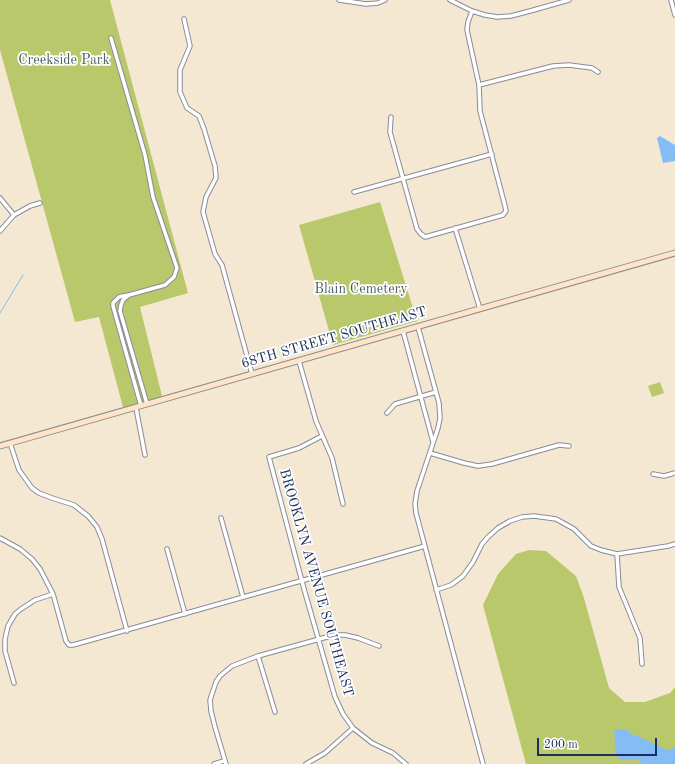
<!DOCTYPE html>
<html>
<head>
<meta charset="utf-8">
<style>
	body { margin:0 }
	#map { position:relative; width:675px; height:764px; overflow:hidden; background:#f5e8d2; font-family:"Old Standard TT",serif }
	canvas { display:block }
	.scale { position:absolute; left:537px; top:738px; width:120px; height:18px; box-sizing:border-box; border:2px solid #1b2f5e; border-top:0; padding-left:5px; font-size:12px; line-height:14px; white-space:nowrap; color:#1b2f5e; -webkit-text-stroke:3px #fff; paint-order:stroke }
</style>
</head>
<body>
<div id="map">
<canvas width="675" height="764"></canvas>
<div class="scale">200 m</div>
</div>
<script>
const ctx = document.querySelector('canvas').getContext('2d');
ctx.lineJoin = 'round';
function fill(path, color) { ctx.fillStyle = color; ctx.fill(path, 'evenodd'); }
const poly = rows => new Path2D(rows.map(r => 'M' + r).join(''));
function stroke(path, color, width, dash) { ctx.strokeStyle = color; ctx.lineWidth = width; ctx.lineCap = dash ? 'butt' : 'round'; ctx.setLineDash(dash || []); ctx.stroke(path); }
function write(font, color, halo, rows, align = 'center') {
  ctx.font = font + ' "Old Standard TT",serif'; ctx.lineWidth = 3.5; ctx.setLineDash([]); ctx.textBaseline = 'middle'; ctx.strokeStyle = halo; ctx.fillStyle = color; for (const [text, x, y, turn = 0] of rows) {
    ctx.save(); ctx.translate(x, y); ctx.rotate((+turn || 0) * Math.PI / 180); ctx.textAlign = isNaN(turn) ? turn : align; if (halo) ctx.strokeText(text, 0, 0); ctx.fillText(text, 0, 0); ctx.restore();
  }
}
fill(poly([
	[0,0,110,0,188,293,140,307,163,400,124,411,99,317,75,322,0,50],
	[380,202,417,321,333,345,299,225],
	[660,382,664,393,652,397,648,386],
	[529,550,546,551,576,576,584,598,609,688,625,702,645,702,670,693,675,687,675,764,526,764,483,605,498,574,516,554]
]), '#b9c86a');
fill(poly([
	[660,136,675,145,675,161,663,163,657,138],
	[618,729,624,729,630,732,634,736,638,736,665,749,672,749,675,747,675,764,642,764,639,760,619,759,616,755,614,731]
]), '#85bcf5');
stroke(poly([
	[0,313,23,275]
]), '#85bcf5', 1);
const street = poly([
	[339,0,366,4,378,3,385,0],
	[450,0,472,11,485,15,497,17,511,16,530,11,569,0],
	[671,0,675,15],
	[184,19,190,46,180,70,180,92,187,108,199,116,204,129,215,166,216,178,206,197,203,212,215,254,222,265,252,374],
	[111,38,145,155,153,197,177,268,174,277,165,285,129,295,123,296,119,297,113,303,113,306,141,406],
	[479,85,553,66,569,65,592,68,598,72],
	[391,117,390,132,417,229,421,234,425,237,503,215,506,211,505,206,480,111,479,85,467,30,468,22,472,11],
	[354,192,492,154],
	[0,198,14,215],
	[455,228,480,309],
	[0,231,14,215,30,206,40,203],
	[128,296,123,300,121,305,120,311,147,404],
	[418,327,439,403,440,418,438,428,417,491,415,504,416,513,483,764],
	[403,331,433,442],
	[299,361,316,421,332,458,343,504],
	[136,408,145,455],
	[387,413,395,404,436,392],
	[322,436,299,448,269,457,304,589,335,697,343,714,353,728,372,743,393,753,406,764],
	[10,443,19,470,32,488,39,493,52,498,74,505,88,516,97,527,102,539,127,631],
	[430,453,464,463,478,466,492,464,559,445,569,446],
	[653,474,664,476,675,473],
	[221,518,243,597],
	[0,538,20,549,32,559,40,569,53,594,66,641,69,645,73,645,425,546],
	[167,549,185,614],
	[617,554,619,587,640,638,642,664],
	[436,590,451,585,463,576,473,562,482,544,488,537,498,528,510,521,522,517,534,516,556,519,574,529,591,546,601,550,617,554,668,546,675,544],
	[258,656,275,712],
	[14,683,5,651,5,639,8,626,15,614,21,609,35,600,53,594],
	[214,764,224,761],
	[226,764,215,727,211,711,210,700,216,682,220,676,232,666,258,656,334,635,345,635,358,638,379,646],
	[306,764,325,753,353,728]
]);
const secondary = poly([
	[0,446,675,253]
]);
stroke(street, '#888c98', 5.5);
stroke(secondary, '#888c98', 7);
stroke(street, '#fff', 3.5);
stroke(secondary, '#ffe4c6', 5);
write('14px', '#4a5d62', '#fff', [
	["Creekside Park",64,60],
	["Blain Cemetery",361,289]
]);
write('14px', '#1b2f5e', '#fff', [
	["68TH STREET SOUTHEAST",334,338,-16],
	["BROOKLYN AVENUE SOUTHEAST",316,583,74]
]);
</script>
</body>
</html>
